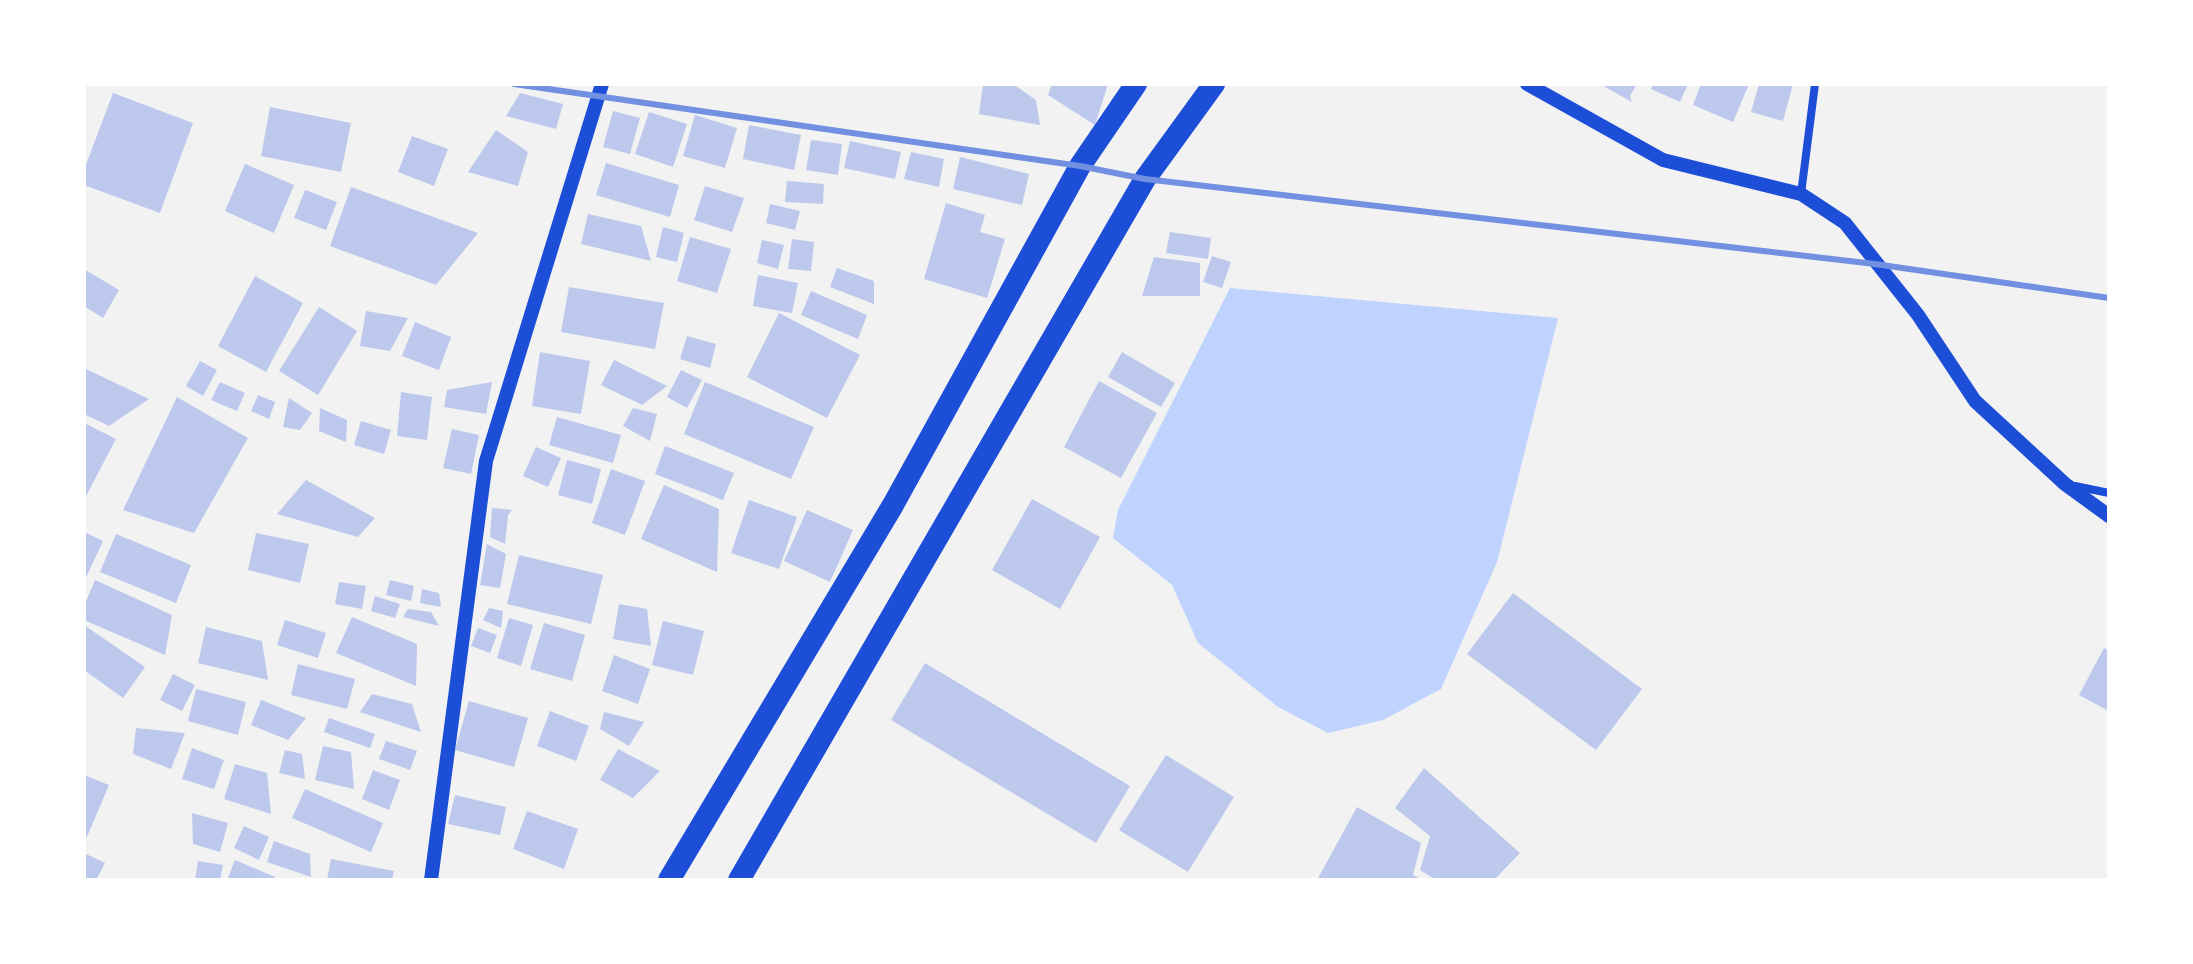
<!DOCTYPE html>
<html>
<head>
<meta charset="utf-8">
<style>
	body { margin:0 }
	#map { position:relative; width:2193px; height:964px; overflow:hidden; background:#f2f2f2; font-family:"Sofia Sans Condensed",sans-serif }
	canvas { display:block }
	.frame { position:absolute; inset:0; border:86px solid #fff; pointer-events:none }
</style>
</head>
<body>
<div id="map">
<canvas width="2193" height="964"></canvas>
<div class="frame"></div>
</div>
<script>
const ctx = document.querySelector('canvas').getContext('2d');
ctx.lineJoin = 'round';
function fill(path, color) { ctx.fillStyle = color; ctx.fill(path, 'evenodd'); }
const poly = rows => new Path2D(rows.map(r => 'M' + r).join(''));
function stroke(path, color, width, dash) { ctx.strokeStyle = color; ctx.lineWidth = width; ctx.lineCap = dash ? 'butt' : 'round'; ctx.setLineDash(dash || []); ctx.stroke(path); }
fill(poly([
	[1230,288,1558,318,1497,562,1441,689,1383,720,1328,733,1278,707,1198,643,1172,585,1113,538,1118,510]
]), '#bfd3fe');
fill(poly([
	[983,84,1013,84,1036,100,1040,125,979,114],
	[1052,84,1108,84,1095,125,1048,95],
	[1600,84,1637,84,1630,96,1632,102],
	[1653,84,1688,84,1680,102,1651,89],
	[1701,84,1749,84,1733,122,1693,105],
	[1759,84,1793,84,1783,121,1751,112],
	[113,93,193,123,160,213,84,185,84,170],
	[520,93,563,104,556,129,506,116],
	[270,107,351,123,341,172,261,156],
	[613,111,640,118,630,154,603,147],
	[649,112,687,124,673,167,635,154],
	[695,115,737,128,725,168,683,156],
	[749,125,801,135,794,170,743,159],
	[496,130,528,152,518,186,468,172],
	[412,136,448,149,434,186,398,172],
	[811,140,842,144,838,175,806,170],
	[850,141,901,152,895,179,844,168],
	[911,152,944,159,939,187,904,179],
	[960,157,1029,174,1022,205,953,189],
	[606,163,679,185,670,217,596,195],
	[245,164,294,185,274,233,225,211],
	[787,181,824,184,823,204,785,202],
	[705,186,744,198,732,232,694,220],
	[351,187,478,233,436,285,330,246],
	[305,190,337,202,326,230,294,218],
	[946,203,985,215,980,232,1005,239,987,298,924,279],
	[770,204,800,211,795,230,766,223],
	[588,214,641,226,651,261,581,244],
	[663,227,684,233,677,262,656,257],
	[1170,232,1211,238,1208,259,1166,253],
	[690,237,731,249,717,293,677,281],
	[792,239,814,242,811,271,788,269],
	[762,240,784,245,778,269,757,263],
	[1212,256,1231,262,1222,288,1203,282],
	[1154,257,1200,263,1200,296,1142,296],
	[837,268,874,281,874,304,830,287],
	[84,269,119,290,103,318,84,306],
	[758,275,798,283,792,313,753,306],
	[255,276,303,303,266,372,218,346],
	[569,287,664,303,655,349,561,332],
	[811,291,867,315,858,339,801,315],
	[319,307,357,331,318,395,279,371],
	[366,311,408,318,390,351,360,346],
	[779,313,860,355,827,418,747,377],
	[415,322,451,337,439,370,402,356],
	[687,336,716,344,710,368,680,359],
	[540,352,590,361,581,414,532,406],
	[1122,352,1175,383,1161,407,1108,377],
	[614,360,667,386,642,405,601,385],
	[200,361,217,370,203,396,186,386],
	[84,368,149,399,109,426,84,414],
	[681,370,702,380,687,408,667,397],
	[1099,381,1157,413,1121,478,1064,447],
	[220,382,245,393,237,411,211,400],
	[492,382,486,414,444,407,447,390],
	[705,382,814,427,791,479,684,434],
	[401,392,432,397,427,440,397,436],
	[258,395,275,402,269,419,251,411],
	[177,397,248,438,194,533,123,510],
	[289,398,312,413,300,430,283,427],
	[320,408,347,420,346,442,319,431],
	[633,408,657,414,650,441,623,426],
	[557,417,621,435,613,463,549,445],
	[361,421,391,430,384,454,354,445],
	[84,423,116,439,84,500],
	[452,429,479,435,471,474,443,468],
	[665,446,734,473,723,500,655,474],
	[536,447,561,458,548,487,523,476],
	[567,460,601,469,592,504,558,495],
	[611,469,645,481,625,535,592,523],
	[306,480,375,518,358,537,277,514],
	[664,485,719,509,717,572,641,539],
	[1032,499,1100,537,1060,609,992,570],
	[749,500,797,517,779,569,731,553],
	[492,508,512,510,508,515,505,544,490,537],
	[807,510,853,530,830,582,784,561],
	[84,532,103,541,84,582],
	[256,533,309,544,300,583,248,570],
	[116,534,191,565,176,603,100,572],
	[487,544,506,554,500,588,480,585],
	[519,555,603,575,591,624,507,604],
	[95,580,172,615,165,655,84,620,84,606],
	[390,580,414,586,411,601,386,595],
	[339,582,366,586,362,609,335,604],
	[422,589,439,593,441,607,420,603],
	[1513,593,1642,689,1596,750,1467,654],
	[375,596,400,604,395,618,371,611],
	[619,604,647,609,651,646,613,639],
	[489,608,503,611,501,628,483,620],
	[408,609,431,612,439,626,403,617],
	[352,617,417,644,416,686,336,653],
	[509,618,533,625,521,666,497,658],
	[285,620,326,633,318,658,277,645],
	[663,621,704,631,693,675,652,665],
	[544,623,585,635,572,681,530,669],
	[84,625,145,667,123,698,84,670],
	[206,627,262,641,268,680,198,663],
	[478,628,497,635,490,653,471,646],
	[2104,648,2109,651,2109,711,2079,695],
	[614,655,650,669,638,704,602,691],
	[925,663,1130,786,1096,843,891,720],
	[298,664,355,679,347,709,291,695],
	[173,674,195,685,182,711,160,700],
	[196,689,246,702,238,735,188,721],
	[372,694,412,704,421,732,360,712],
	[261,700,306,718,288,740,251,725],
	[469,701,528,718,514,767,455,750],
	[550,711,589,726,576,761,537,746],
	[604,712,644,722,629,746,600,729],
	[329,718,375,734,370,748,324,732],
	[136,728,185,733,171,769,133,754],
	[386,741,417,751,410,770,379,759],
	[323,746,351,752,354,789,315,780],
	[192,748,224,760,214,789,182,779],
	[618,749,660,771,633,798,600,780],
	[285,750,302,754,305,779,279,773],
	[1166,755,1234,797,1188,872,1119,830],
	[235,764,267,773,271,814,224,799],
	[1424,768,1520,853,1494,880,1436,880,1420,870,1430,836,1395,808],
	[373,770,400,780,389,810,362,799],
	[84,775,109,785,87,837,84,836],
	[305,789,383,823,371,852,292,818],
	[455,795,506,807,500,835,448,824],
	[1357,807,1421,843,1413,875,1423,880,1317,880],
	[527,811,578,829,564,869,513,849],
	[192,813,228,823,220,852,193,844],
	[244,826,269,837,259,860,234,848],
	[274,841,310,854,311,877,267,862],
	[84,853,105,863,96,880,84,880],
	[331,859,394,871,392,880,327,880],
	[235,860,275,877,274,880,227,880],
	[198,861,223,865,220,880,195,880]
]), '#bdc9ec');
stroke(poly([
	[1801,194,1815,84],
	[2075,486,2109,493]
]), '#1d4ed8', 8);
stroke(poly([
	[1527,84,1663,160,1801,194,1845,223,1918,315,1975,401,2065,484,2109,516],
	[431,880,486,461,602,84]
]), '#1d4ed8', 14);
stroke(poly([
	[669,880,893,505,1080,166,1136,84],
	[739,880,1145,179,1214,84]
]), '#1d4ed8', 22);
stroke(poly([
	[514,84,1080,166,1145,179,1875,264,2109,298]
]), '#7290e2', 6);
</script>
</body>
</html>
